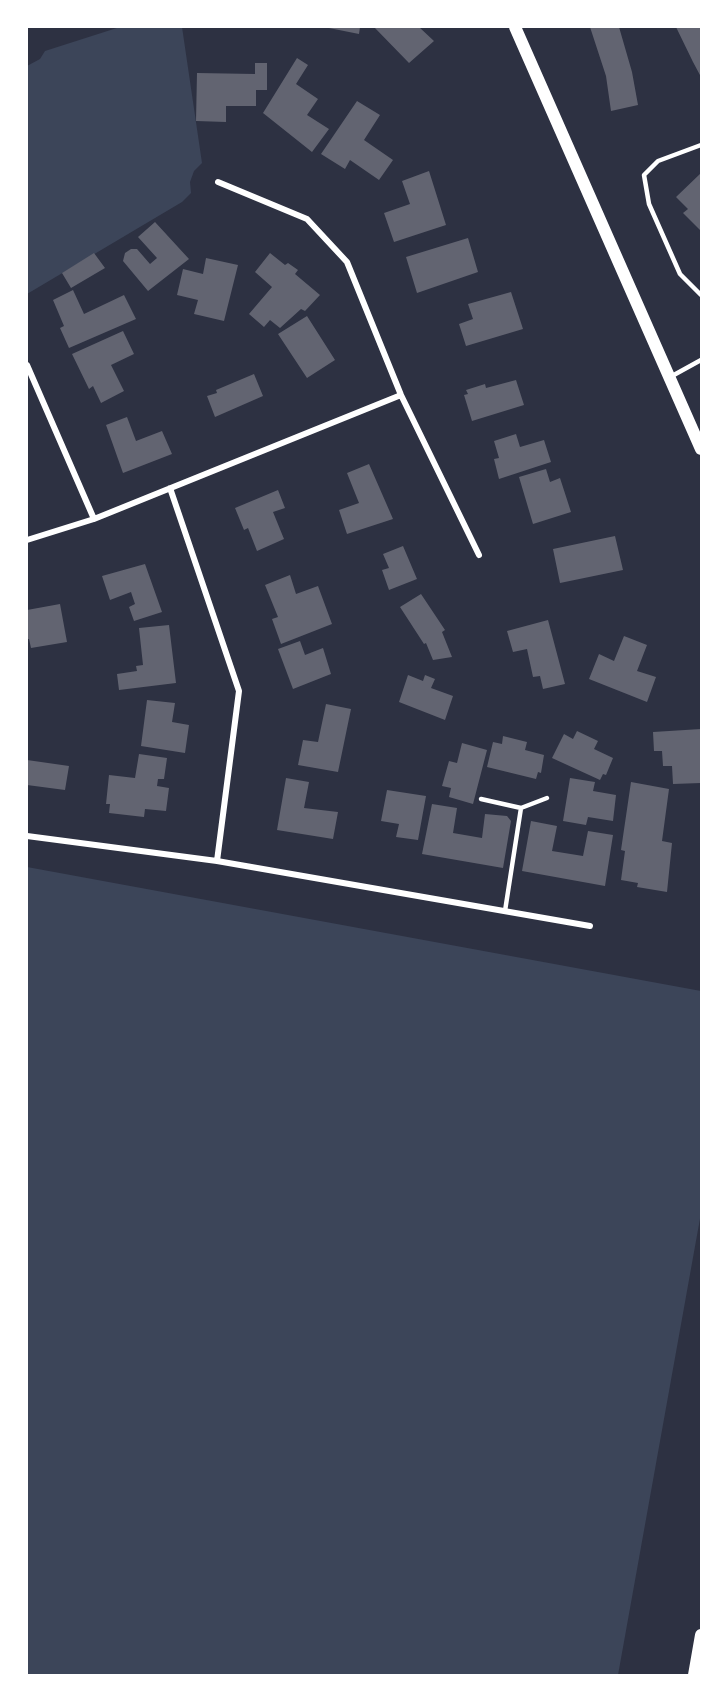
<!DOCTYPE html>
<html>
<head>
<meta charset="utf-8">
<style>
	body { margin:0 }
	#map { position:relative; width:728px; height:1702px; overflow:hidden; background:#2d3142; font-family:"Space Grotesk",sans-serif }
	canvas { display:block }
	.frame { position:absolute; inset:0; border:28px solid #fff; pointer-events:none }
</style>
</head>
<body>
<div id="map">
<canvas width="728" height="1702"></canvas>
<div class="frame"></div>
</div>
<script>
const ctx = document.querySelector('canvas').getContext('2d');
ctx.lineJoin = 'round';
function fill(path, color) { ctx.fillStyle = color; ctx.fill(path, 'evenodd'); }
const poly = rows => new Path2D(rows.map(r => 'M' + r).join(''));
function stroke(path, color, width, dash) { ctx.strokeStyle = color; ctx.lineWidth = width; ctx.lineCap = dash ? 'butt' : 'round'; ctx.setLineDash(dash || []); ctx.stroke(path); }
fill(poly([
	[120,27,182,27,202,163,194,171,190,182,191,193,182,202,27,294,27,66,40,59,45,51],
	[27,867,701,991,701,1213,618,1675,27,1675]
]), '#3c4559');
fill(poly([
	[324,27,360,27,359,34],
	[374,27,419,27,434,41,409,63],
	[590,27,619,27,632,72,638,105,611,111,606,76],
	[676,27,701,27,701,77,693,62],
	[297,58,308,65,296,84,318,99,307,115,329,129,312,152,263,113],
	[255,63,267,63,267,90,256,90,256,106,226,106,226,122,196,121,197,73,255,74],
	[357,101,380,115,364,140,393,160,379,180,350,160,345,169,321,154],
	[429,171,446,225,394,242,384,213,410,204,402,181],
	[701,173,701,231,683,213,688,209,676,197],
	[155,222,189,259,148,291,123,261,125,253,131,249,137,249,150,264,157,258,138,237],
	[468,238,478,272,417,293,406,257],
	[94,253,105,268,71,288,62,273],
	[270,253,285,265,288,263,298,270,295,274,320,295,305,311,301,309,280,328,270,320,264,327,249,314,272,287,255,272],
	[206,258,238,265,224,321,194,314,198,300,177,295,183,269,203,274],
	[73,290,84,314,124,295,136,319,69,348,60,328,64,326,53,300],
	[511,292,523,329,466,346,459,324,473,319,468,304],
	[307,316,335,360,307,378,278,334],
	[123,331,134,354,111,365,124,391,101,403,93,386,89,389,72,354],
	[254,374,263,396,215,417,207,396,217,393,216,390],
	[516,380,524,405,472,421,464,395,468,394,466,390,485,384,486,388],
	[127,417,136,441,162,431,172,454,123,473,106,425],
	[516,434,520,447,544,440,551,462,499,479,494,459,499,458,494,441],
	[369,464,393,519,347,534,339,510,359,503,347,473],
	[546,469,550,482,560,478,571,512,533,524,519,477],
	[278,490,285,508,273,512,284,539,257,551,248,528,244,530,235,508],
	[615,536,623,570,560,583,553,549],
	[403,546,417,579,389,590,382,570,389,568,383,554],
	[145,564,162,612,134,621,129,607,135,604,131,592,110,600,102,576],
	[290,575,296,594,318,586,332,624,281,644,272,619,278,617,265,585],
	[421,594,445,630,442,632,452,657,433,660,426,643,424,644,400,607],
	[60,604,67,642,31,648,29,639,27,639,27,610],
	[548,620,565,684,543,689,540,676,533,677,527,649,513,652,507,631],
	[169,625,176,683,119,690,117,674,137,671,136,666,143,665,139,628],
	[624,636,647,645,637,671,656,677,647,702,589,679,599,654,614,661],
	[300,641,305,655,323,648,331,674,293,689,278,649],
	[408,675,423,681,425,675,435,679,431,688,453,696,445,720,399,702],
	[147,700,175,703,172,722,189,725,185,753,141,746],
	[326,704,351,709,338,772,298,765,303,740,318,742],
	[701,729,701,783,673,784,672,766,663,766,662,751,654,751,653,732],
	[577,731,598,741,594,749,613,758,606,775,603,774,600,780,552,758,564,734,573,739],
	[503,736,527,742,525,750,544,755,541,773,538,772,536,779,487,767,493,742,502,744],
	[462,743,487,750,473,804,449,797,451,788,442,786,449,761,457,763],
	[139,754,167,758,164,779,158,779,157,786,169,788,166,811,145,809,144,817,109,813,110,804,106,804,109,775,135,778],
	[27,760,69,766,65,790,27,785],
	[286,778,309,782,304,808,338,812,333,839,277,830],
	[570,778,595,782,593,791,616,795,613,821,588,817,586,825,563,821],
	[631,782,669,789,662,841,672,843,667,892,637,887,638,883,621,880,625,851,621,850],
	[387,790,426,796,418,840,396,837,399,824,381,821],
	[432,804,457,808,453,833,482,838,485,814,507,816,511,821,503,868,422,854],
	[531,821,557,826,552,851,583,856,588,831,613,835,605,886,522,871]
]), '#626471');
stroke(poly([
	[701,145,658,161,644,175,649,204,680,274,701,295],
	[672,376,701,360],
	[481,799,521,808,505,911],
	[521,808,547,798]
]), '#fff', 4.5);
stroke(poly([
	[218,182,307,219,347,262,401,395,479,555],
	[27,365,94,519],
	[170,488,239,691,217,861],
	[27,540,94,519,401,395],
	[27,836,217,861,590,926]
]), '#fff', 6);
stroke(poly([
	[515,27,701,449],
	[694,1675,701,1635]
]), '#fff', 12);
</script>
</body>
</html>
